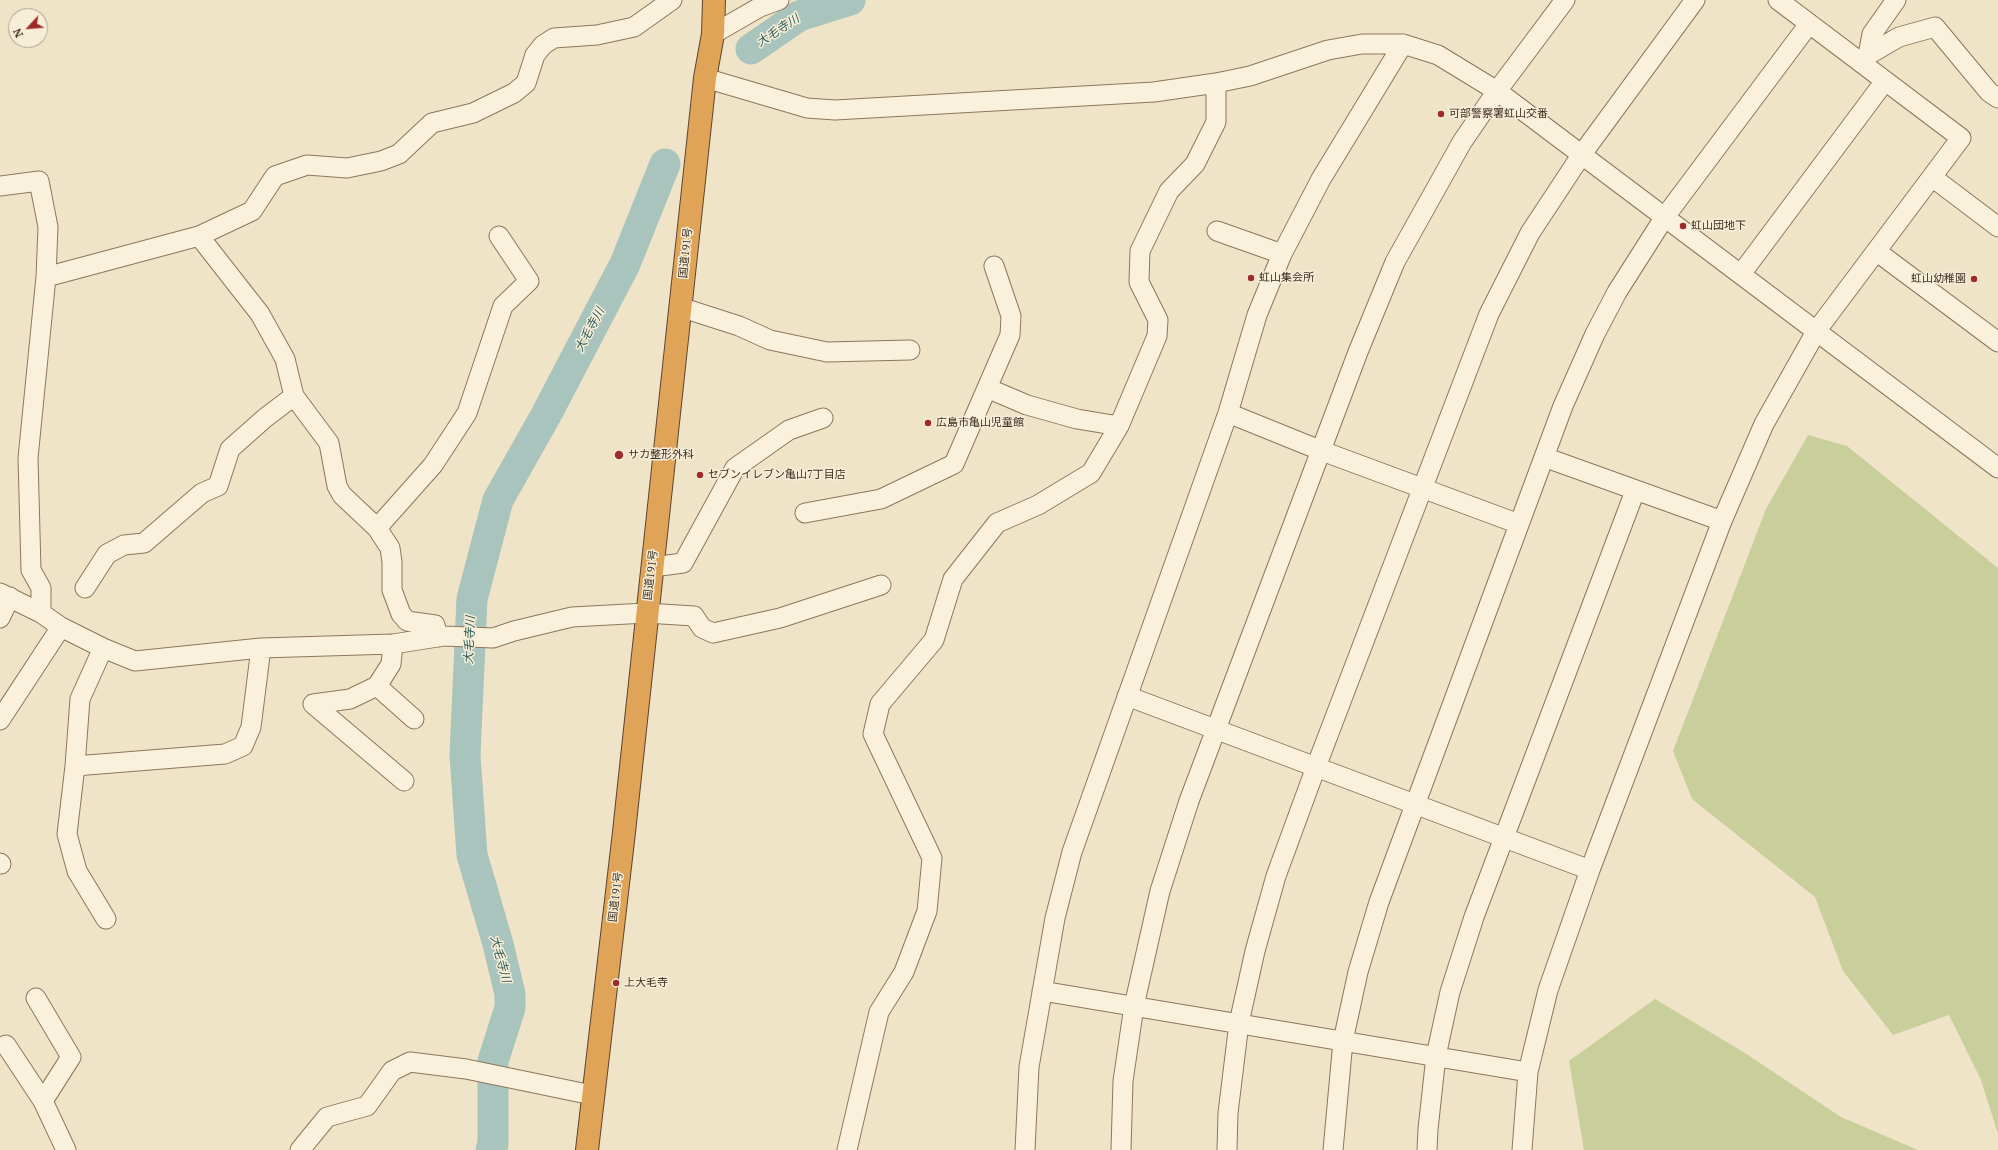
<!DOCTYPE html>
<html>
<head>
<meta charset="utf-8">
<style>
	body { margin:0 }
	#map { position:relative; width:1998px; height:1150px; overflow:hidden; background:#f0e4c8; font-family:"PT Serif",serif }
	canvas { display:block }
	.north { position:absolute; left:8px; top:8px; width:40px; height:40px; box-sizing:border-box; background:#f7eed8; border:1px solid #ada18e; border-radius:50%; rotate:244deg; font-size:11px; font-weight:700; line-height:16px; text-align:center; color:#3d2e20 }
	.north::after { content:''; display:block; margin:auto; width:14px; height:18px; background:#9e2a2b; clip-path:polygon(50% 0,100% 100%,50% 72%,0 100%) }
</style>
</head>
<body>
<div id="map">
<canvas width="1998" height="1150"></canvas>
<div class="north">N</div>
</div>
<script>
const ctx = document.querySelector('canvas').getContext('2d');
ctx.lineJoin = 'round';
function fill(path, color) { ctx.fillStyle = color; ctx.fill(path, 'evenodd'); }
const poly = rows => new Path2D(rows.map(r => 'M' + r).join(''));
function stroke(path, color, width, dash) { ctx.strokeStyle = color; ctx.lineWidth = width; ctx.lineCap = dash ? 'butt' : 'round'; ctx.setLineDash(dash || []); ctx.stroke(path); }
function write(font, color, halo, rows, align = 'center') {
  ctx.font = font + ' "PT Serif","Noto Sans JP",serif'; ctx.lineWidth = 3; ctx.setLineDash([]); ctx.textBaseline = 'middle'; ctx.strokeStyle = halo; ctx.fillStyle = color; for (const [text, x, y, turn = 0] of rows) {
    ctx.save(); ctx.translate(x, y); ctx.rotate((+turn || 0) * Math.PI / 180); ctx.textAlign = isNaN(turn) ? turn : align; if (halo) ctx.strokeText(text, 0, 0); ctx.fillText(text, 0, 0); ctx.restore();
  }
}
fill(poly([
	[1808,435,1847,446,1998,568,1998,1134,1981,1080,1949,1015,1893,1035,1843,971,1815,897,1692,799,1673,751,1766,509],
	[1655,999,1745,1053,1841,1117,1918,1150,1584,1150,1569,1061]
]), '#c9cf9b');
stroke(poly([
	[751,49,799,16,850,0],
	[491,1150,493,1144,493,1061,510,1008,510,994,498,944,472,855,465,755,472,599,498,500,546,415,625,264,665,164]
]), '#a9c4bc', 31);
const minor = poly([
	[713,34,760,7,779,0],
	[1868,55,1872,34,1896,0],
	[1861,62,1868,55,1899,37,1935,27,1989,92,1998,98],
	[705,78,807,108,835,110,1154,92,1216,83,1250,76,1328,50,1362,44,1403,44,1438,55,1497,91,1998,468],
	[1932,177,1998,227],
	[0,186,39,181,48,227,46,277,28,458,31,570,41,588,41,613],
	[1217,231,1282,254],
	[199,236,260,314,285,359,294,396,329,443,337,486,342,495,377,528,390,548,392,562,392,590,401,614,407,621,435,625,438,637],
	[1876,251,1998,342],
	[1741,274,1885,81],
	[46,277,199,236,252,211,275,176,307,165,347,168,381,161,399,154,432,123,473,113,514,93,526,83,535,55,543,45,554,38,597,35,634,27,672,0],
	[680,307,739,326,770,340,827,352,910,350],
	[987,388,1027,405,1077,419,1119,426],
	[1228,413,1322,451,1519,524],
	[1544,457,1722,521],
	[805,513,881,499,954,464,1010,335,1011,316,994,266],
	[377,528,433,465,467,413,503,306,529,281,499,236],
	[653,567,683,563,735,468,789,430,823,418],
	[85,588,107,554,124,545,144,543,202,493,218,486,230,449,265,418,294,396],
	[0,593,41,613,61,627,103,648,135,661,261,648,393,644,444,636,493,638,514,631,572,617,646,613,694,616,702,628,713,633,780,618,881,585],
	[0,618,10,597],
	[393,644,391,664,377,686,350,699,313,704,404,781],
	[103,648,80,699,75,766,225,754,243,746,251,727,261,648],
	[377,686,414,719],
	[1127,696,1590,870],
	[0,720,61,627],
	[75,766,67,834,77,871,106,919],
	[0,863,1,864],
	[1042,991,1528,1072],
	[36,998,71,1057,43,1101],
	[6,1045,43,1101,66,1150],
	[300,1150,327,1117,367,1106,392,1071,410,1062,466,1069,592,1095],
	[847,1150,879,1012,904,972,927,911,932,858,873,734,880,704,934,640,953,579,997,523,1038,505,1091,473,1119,426,1157,336,1158,320,1139,282,1140,251,1169,191,1195,164,1216,122,1216,83],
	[1025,1150,1029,1067,1055,918,1072,852,1228,413,1257,315,1282,254,1321,179,1403,44],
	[1121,1150,1123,1081,1134,1006,1160,891,1189,801,1358,352,1395,262,1462,142,1497,91,1565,0],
	[1227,1150,1228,1113,1239,1023,1255,951,1276,876,1316,767,1489,314,1530,233,1582,154,1695,0],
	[1333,1150,1343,1041,1358,972,1379,902,1563,406,1595,334,1617,292,1664,218,1809,24],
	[1427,1150,1428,1129,1436,1056,1450,992,1474,917,1635,491],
	[1522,1150,1528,1072,1548,990,1590,870,1722,521,1764,424,1817,330,1961,138,1778,0]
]);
const highway = poly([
	[587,1150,624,832,705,78,713,34,714,0]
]);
stroke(minor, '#8d765c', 21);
stroke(highway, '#5b4430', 24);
stroke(minor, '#faf1dc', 19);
stroke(highway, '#e0a458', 22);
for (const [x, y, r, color] of [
	[1441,114,4,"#9e2a2b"],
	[1683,226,4,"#9e2a2b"],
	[1251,278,4,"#9e2a2b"],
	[1974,279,4,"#9e2a2b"],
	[928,423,4,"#9e2a2b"],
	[619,455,5,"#9e2a2b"],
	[700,475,4,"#9e2a2b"],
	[616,983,4,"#9e2a2b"]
]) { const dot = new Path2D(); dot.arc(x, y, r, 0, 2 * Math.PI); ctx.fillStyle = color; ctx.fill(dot); stroke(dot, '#f7eed8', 1.5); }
write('11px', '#3d2e20', '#f7eed8', [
	["可部警察署虹山交番",1449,114],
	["虹山団地下",1691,226],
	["虹山集会所",1259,278],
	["虹山幼稚園",1966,279,"right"],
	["広島市亀山児童館",936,423],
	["サカ整形外科",628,455],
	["セブンイレブン亀山7丁目店",708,475],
	["上大毛寺",624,983]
], 'left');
write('11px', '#3d2e20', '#f7eed8', [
	["国道191号",686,253,-84],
	["国道191号",651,575,-83],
	["国道191号",616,897,-83]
]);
write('italic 12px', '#2f5d5a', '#f7eed8', [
	["大毛寺川",778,31,-33],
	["大毛寺川",590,330,-62],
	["大毛寺川",470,640,-87],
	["大毛寺川",500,959,75]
]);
</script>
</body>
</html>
